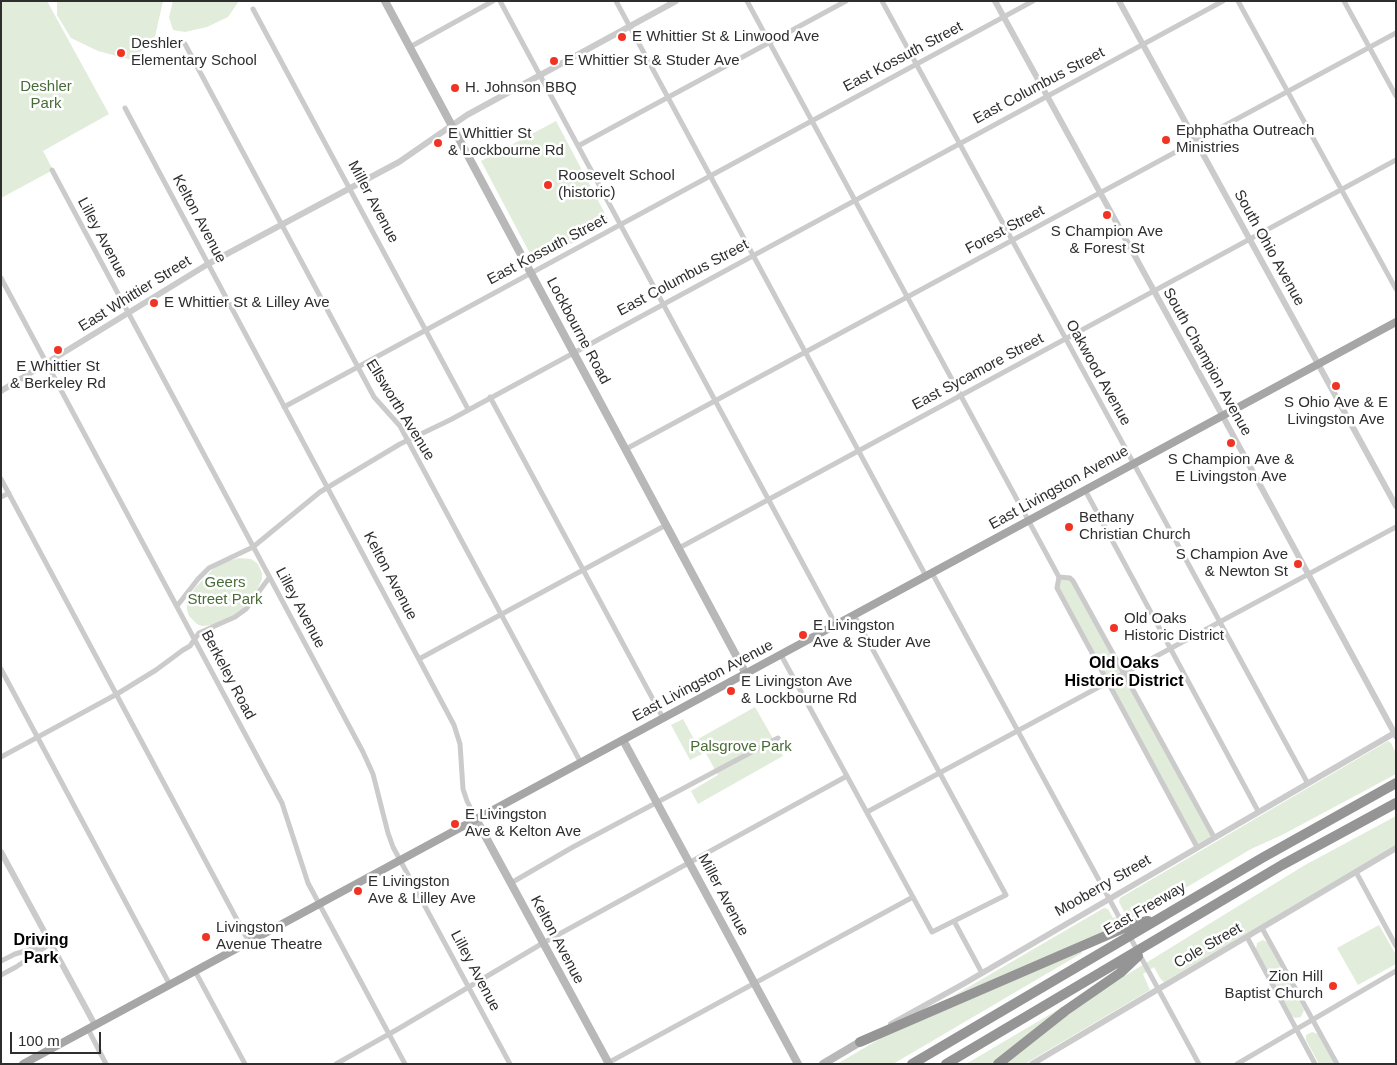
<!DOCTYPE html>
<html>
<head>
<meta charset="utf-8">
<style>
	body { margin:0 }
	#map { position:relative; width:1397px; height:1065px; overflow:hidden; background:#fff; font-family:Helvetica,sans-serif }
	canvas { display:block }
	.frame { position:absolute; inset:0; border:2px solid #2e2e2e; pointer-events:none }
	.scale { position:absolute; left:10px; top:1032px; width:91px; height:22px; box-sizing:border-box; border:2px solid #2e2e2e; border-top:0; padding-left:6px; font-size:15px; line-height:18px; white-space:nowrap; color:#2e2e2e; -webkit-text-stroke:4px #fff; paint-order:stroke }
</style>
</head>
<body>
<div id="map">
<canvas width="1397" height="1065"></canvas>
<div class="frame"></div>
<div class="scale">100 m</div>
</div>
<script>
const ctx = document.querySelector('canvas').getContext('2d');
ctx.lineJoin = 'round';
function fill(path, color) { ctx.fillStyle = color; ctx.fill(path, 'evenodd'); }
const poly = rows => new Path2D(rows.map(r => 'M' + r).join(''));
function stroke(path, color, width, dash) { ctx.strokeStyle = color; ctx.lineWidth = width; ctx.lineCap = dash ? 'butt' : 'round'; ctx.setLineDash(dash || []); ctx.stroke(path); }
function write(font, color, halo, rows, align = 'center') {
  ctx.font = font + ' Helvetica,sans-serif'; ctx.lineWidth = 5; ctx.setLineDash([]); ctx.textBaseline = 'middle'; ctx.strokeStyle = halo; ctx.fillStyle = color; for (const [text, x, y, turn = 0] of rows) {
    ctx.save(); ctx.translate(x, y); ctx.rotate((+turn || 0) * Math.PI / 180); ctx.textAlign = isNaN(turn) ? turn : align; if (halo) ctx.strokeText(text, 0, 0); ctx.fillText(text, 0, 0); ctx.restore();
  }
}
fill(poly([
	[1,1,47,1,109,114,43,151,53,170,1,198],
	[57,1,163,1,155,37,132,60,98,51,71,38,57,15],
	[173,1,239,1,228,17,207,27,185,32,173,30,169,17],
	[556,121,610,223,535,263,481,161],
	[239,558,251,559,258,564,262,573,262,579,258,588,243,609,234,616,213,625,202,626,197,624,189,616,187,610,187,603,194,589,213,569,228,561],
	[1060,577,1070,578,1212,836,1197,844,1058,587],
	[755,707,783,756,698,804,691,791,718,775,698,739],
	[683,719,702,754,690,760,671,725],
	[1388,741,1391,743,1396,753,1396,774,1282,835,1251,849,1155,906,1114,928,953,996,1104,908,1108,909,1113,918,1125,914,1119,902,1120,898],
	[1396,816,1396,845,1164,982,1160,978,1154,967,1143,974,1150,990,1025,1064,1005,1064,1075,1008,1110,985,1305,865],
	[1379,925,1396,955,1396,964,1358,985,1337,948],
	[1263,940,1267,942,1304,1010,1301,1017,1295,1018,1292,1016,1256,949,1257,943],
	[1080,951,1082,953,893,1064,837,1064,883,1037],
	[1076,999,993,1064,966,1064],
	[1312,1032,1318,1034,1334,1064,1319,1064,1306,1040,1306,1035]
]), '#e1ecda');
stroke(poly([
	[500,1,836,625],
	[616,1,926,576],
	[747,1,1059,577,1057,588,1197,847],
	[882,1,1307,782],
	[1238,1,1396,289],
	[1344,1,1396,96],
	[253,9,468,409],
	[185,44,374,397,400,426,581,763],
	[410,47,493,1],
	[125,108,454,725,460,744,463,789,467,801,476,819],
	[578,146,846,1],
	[52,170,363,752,373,774,388,833,393,847,510,1064],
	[1,278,282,803,308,883,405,1064],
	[490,397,663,718],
	[284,407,1033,1],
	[626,449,1396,33],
	[1,479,249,942],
	[1085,490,1258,811],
	[1,497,9,493],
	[679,548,1396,160],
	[932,573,1199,1064],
	[1059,577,1070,578,1073,581,1214,837],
	[177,606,198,579,209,568,253,547,320,492,400,444,450,420,1223,1],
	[781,655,932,932,1006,895,854,615],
	[419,659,666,525],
	[1,669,170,985],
	[1,757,117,694,156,670,183,650,190,646,199,633,235,617,246,609,269,578],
	[867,812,1396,527],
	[1356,872,1396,946],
	[511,883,573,847,778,738],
	[954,921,982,973],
	[1262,928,1337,1064],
	[1247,937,1315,1064],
	[1,961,15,954,45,945],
	[195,971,245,1064],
	[1,975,16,967,50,944],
	[88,1029,106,1064],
	[336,1064,398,1029,543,943,847,776],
	[606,1064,913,897],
	[1237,1064,1396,971]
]), '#cbcbcb', 5);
stroke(poly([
	[995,1,1221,413,1396,736],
	[1119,1,1396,506],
	[1,391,208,264,399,162,467,115,676,1],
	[1,852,95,1025],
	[891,1024,965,983,1396,732],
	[1032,1064,1396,848]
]), '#cbcbcb', 6);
stroke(poly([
	[385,1,746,674],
	[623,740,798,1064],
	[476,819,609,1064],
	[823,1064,860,1042]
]), '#b8b8b8', 8);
stroke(poly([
	[23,1064,1396,322]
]), '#a6a6a6', 8);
stroke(poly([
	[860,1042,1133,924,1148,921],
	[912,1064,1262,858,1396,783],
	[946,1064,1282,865,1396,803],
	[998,1064,1065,1011,1120,973,1138,956]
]), '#959595', 10);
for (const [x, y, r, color] of [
	[622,37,5,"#f13323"],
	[121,53,5,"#f13323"],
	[554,61,5,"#f13323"],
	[455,88,5,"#f13323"],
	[1166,140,5,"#f13323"],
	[438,143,5,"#f13323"],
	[548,185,5,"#f13323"],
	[1107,215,5,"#f13323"],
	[154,303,5,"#f13323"],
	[58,350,5,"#f13323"],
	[1336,386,5,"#f13323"],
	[1231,443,5,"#f13323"],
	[1069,527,5,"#f13323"],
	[1298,564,5,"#f13323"],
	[1114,628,5,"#f13323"],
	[803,635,5,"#f13323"],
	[731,691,5,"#f13323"],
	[455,824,5,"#f13323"],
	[358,891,5,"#f13323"],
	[206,937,5,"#f13323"],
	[1333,986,5,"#f13323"]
]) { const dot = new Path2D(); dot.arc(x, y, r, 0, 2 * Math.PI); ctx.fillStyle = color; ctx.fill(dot); stroke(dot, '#fff', 2); }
write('15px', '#2e2e2e', '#fff', [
	["E Whittier St & Linwood Ave",632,37],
	["Deshler",131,44],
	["Elementary School",131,61],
	["E Whittier St & Studer Ave",564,61],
	["H. Johnson BBQ",465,88],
	["Ephphatha Outreach",1176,131],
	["Ministries",1176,148],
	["E Whittier St",448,134],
	["& Lockbourne Rd",448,151],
	["Roosevelt School",558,176],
	["(historic)",558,193],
	["S Champion Ave",1107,232,"center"],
	["& Forest St",1107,249,"center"],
	["E Whittier St & Lilley Ave",164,303],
	["E Whittier St",58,367,"center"],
	["& Berkeley Rd",58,384,"center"],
	["S Ohio Ave & E",1336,403,"center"],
	["Livingston Ave",1336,420,"center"],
	["S Champion Ave &",1231,460,"center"],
	["E Livingston Ave",1231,477,"center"],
	["Bethany",1079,518],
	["Christian Church",1079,535],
	["S Champion Ave",1288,555,"right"],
	["& Newton St",1288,572,"right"],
	["Old Oaks",1124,619],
	["Historic District",1124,636],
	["E Livingston",813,626],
	["Ave & Studer Ave",813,643],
	["E Livingston Ave",741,682],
	["& Lockbourne Rd",741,699],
	["E Livingston",465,815],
	["Ave & Kelton Ave",465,832],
	["E Livingston",368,882],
	["Ave & Lilley Ave",368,899],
	["Livingston",216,928],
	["Avenue Theatre",216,945],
	["Zion Hill",1323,977,"right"],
	["Baptist Church",1323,994,"right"]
], 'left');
write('15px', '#2e2e2e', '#fff', [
	["East Kossuth Street",903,57,-28],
	["East Columbus Street",1039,86,-28],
	["Miller Avenue",373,202,62],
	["Kelton Avenue",199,219,62],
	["Forest Street",1005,230,-28],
	["Lilley Avenue",102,238,62],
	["South Ohio Avenue",1269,248,61],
	["East Kossuth Street",547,250,-28],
	["East Columbus Street",683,278,-28],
	["East Whittier Street",135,294,-32],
	["Lockbourne Road",578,331,62],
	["South Champion Avenue",1207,362,61],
	["East Sycamore Street",978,372,-28],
	["Oakwood Avenue",1098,373,61],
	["Ellsworth Avenue",400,410,58],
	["East Livingston Avenue",1059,488,-29],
	["Kelton Avenue",390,576,62],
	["Lilley Avenue",300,608,62],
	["Berkeley Road",228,675,62],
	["East Livingston Avenue",703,681,-28],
	["Mooberry Street",1103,886,-30],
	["Miller Avenue",723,895,62],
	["East Freeway",1145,909,-30],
	["Kelton Avenue",557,940,62],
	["Cole Street",1208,946,-30],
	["Lilley Avenue",475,971,62]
]);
write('15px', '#486c38', '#fff', [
	["Deshler",46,87],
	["Park",46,104],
	["Geers",225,583],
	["Street Park",225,600],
	["Palsgrove Park",741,747]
]);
write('bold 16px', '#000', '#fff', [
	["Old Oaks",1124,664],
	["Historic District",1124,682],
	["Driving",41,941],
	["Park",41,959]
]);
</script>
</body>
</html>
